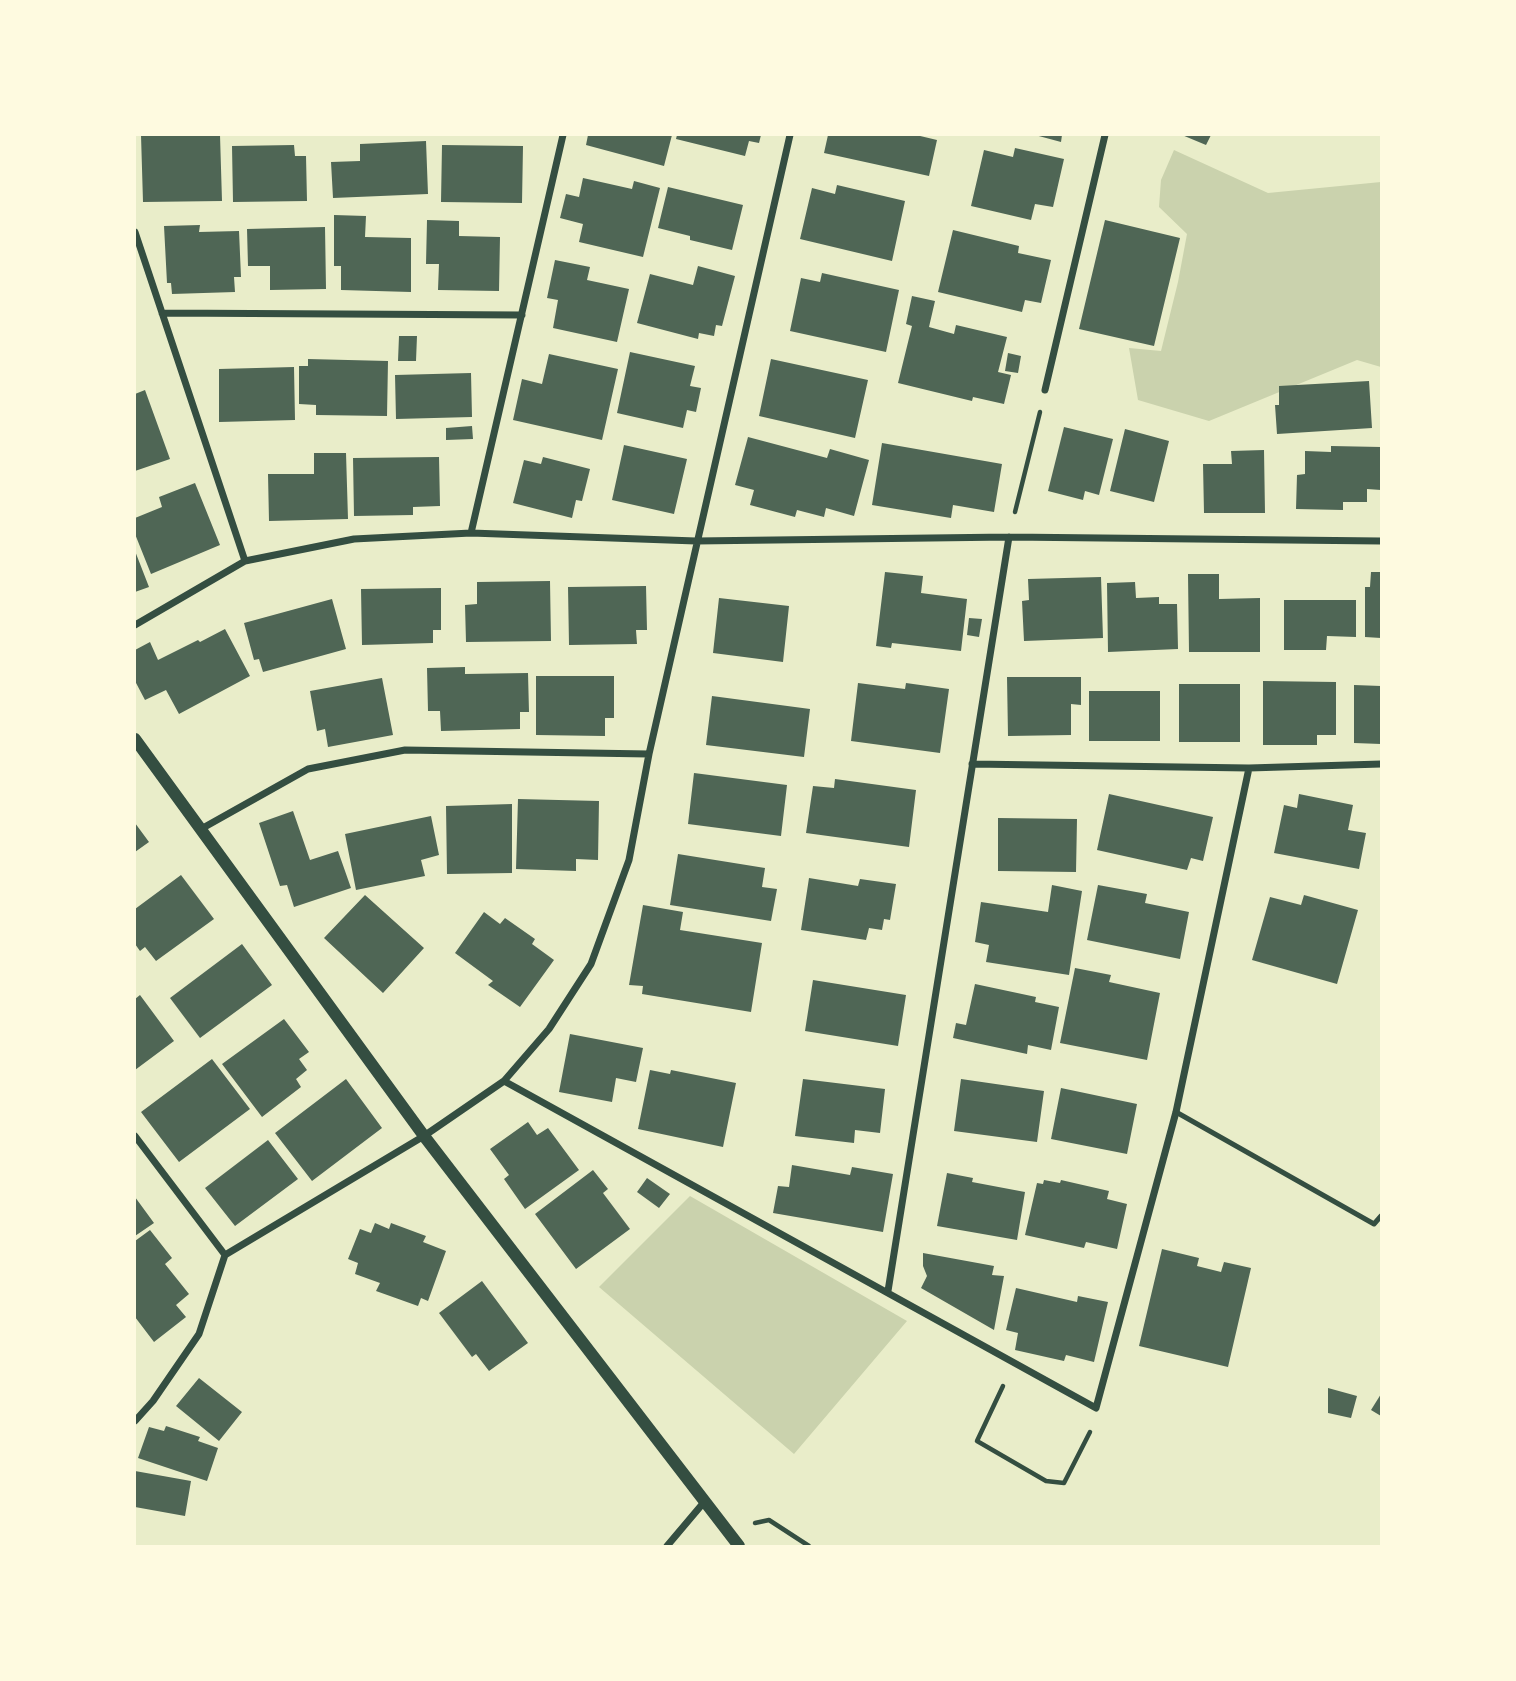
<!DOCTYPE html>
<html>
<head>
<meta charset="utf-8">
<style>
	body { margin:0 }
	#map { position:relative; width:1516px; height:1681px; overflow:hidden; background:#e9edc9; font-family:Figtree,sans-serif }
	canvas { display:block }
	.frame { position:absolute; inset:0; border:136px solid #fefae0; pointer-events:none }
</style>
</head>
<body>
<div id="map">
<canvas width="1516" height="1681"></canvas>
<div class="frame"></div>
</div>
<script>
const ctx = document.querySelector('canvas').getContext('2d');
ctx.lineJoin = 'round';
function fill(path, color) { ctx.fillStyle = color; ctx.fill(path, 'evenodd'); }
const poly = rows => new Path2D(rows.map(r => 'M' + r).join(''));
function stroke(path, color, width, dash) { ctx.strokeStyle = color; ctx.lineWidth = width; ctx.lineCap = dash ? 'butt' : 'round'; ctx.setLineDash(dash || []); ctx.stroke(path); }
fill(poly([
	[1174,150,1268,193,1381,182,1381,367,1357,360,1209,421,1138,400,1129,348,1161,351,1178,282,1187,234,1159,207,1161,180],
	[690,1196,907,1321,794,1454,599,1287]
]), '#cad2ad');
fill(poly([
	[141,135,220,135,222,201,143,202],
	[588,135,672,135,664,166,586,145],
	[677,135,761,135,759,143,749,141,745,156,676,139],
	[828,135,916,135,937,140,929,176,824,153],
	[1035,135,1062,135,1061,142],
	[1182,135,1211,135,1206,145],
	[426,141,428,194,333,198,331,162,360,161,360,144],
	[294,145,295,156,306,156,307,201,233,202,232,146],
	[442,145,523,146,522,203,441,202],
	[1015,148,1064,159,1053,207,1035,204,1031,220,971,206,984,150,1013,157],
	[583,178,632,189,634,181,660,188,643,257,579,242,583,224,560,218,566,194,579,197],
	[837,185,905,201,892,261,800,239,812,188,835,194],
	[668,187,743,205,732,250,690,240,690,236,658,228],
	[334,215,366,216,365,237,411,238,411,292,341,290,341,266,334,266],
	[427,220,459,221,459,236,500,237,499,291,438,290,439,264,426,264],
	[1105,220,1180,238,1154,346,1079,329],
	[200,225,199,232,239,231,241,277,234,277,235,292,172,294,171,283,167,283,164,226],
	[325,227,326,289,270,290,270,266,248,266,247,229],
	[953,230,1019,246,1018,253,1051,260,1041,303,1025,300,1022,312,938,292],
	[555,260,590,267,587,280,629,289,617,342,553,328,558,300,547,298],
	[698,266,735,276,722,326,716,325,714,336,699,333,698,339,637,323,650,274,693,285],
	[822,273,899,290,886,352,790,331,801,278,820,282],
	[912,296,935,301,929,327,954,334,956,325,1007,337,998,372,1011,375,1004,404,973,397,972,401,898,383,912,326,906,324],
	[399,336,417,336,416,361,398,361],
	[630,352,695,366,690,386,701,388,696,412,687,410,683,428,617,413],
	[1008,353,1021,356,1018,373,1005,371],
	[549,354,618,369,602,440,513,420,522,379,542,384],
	[308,359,388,361,387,416,316,415,316,405,299,404,299,366,308,366],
	[771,359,868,380,855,438,759,416],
	[294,367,295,420,219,422,219,369],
	[471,373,472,417,396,419,395,375],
	[1369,381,1372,428,1277,434,1275,405,1279,405,1279,386],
	[145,390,170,459,135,471,135,394],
	[472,426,473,439,446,440,446,428],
	[1064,427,1113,439,1099,495,1085,491,1083,500,1048,491],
	[1125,429,1169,441,1154,502,1110,491],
	[748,437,827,458,830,449,869,460,854,516,826,508,824,517,797,510,795,517,750,505,754,490,735,485],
	[882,443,1002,464,994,512,953,505,951,518,872,505],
	[624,445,687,459,674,514,612,500],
	[1331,446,1381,447,1381,490,1367,489,1367,502,1343,502,1343,510,1296,509,1297,475,1305,474,1305,451,1331,452],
	[1264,450,1265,513,1204,513,1203,464,1232,464,1231,451],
	[314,453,346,453,348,519,269,521,268,474,314,474],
	[439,457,440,506,413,507,413,515,354,516,353,458],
	[543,457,590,469,582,501,576,500,572,518,513,503,524,460,541,464],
	[195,483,220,545,151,574,135,534,135,518,162,507,159,497],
	[135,551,149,587,135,592],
	[885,572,923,576,921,593,967,599,961,651,892,643,891,648,876,646],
	[1371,572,1381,572,1381,638,1365,637,1365,587,1370,587],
	[1188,574,1219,574,1219,599,1260,598,1260,652,1189,652],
	[1101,577,1103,638,1024,641,1022,601,1029,600,1028,579],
	[550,581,551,641,466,642,465,605,477,604,477,582],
	[1135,582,1136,598,1159,597,1159,604,1177,604,1178,649,1108,652,1107,583],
	[646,586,647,630,636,630,637,644,569,645,568,587],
	[441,588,441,630,433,630,433,643,362,645,361,589],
	[719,598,789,606,783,662,713,653],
	[332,599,346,649,263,672,259,659,254,660,244,623],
	[1284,600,1356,600,1356,637,1327,636,1326,650,1284,650],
	[969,618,982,619,979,637,967,635],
	[225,629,250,676,179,714,166,690,145,700,135,681,135,650,150,642,158,660,198,640,200,642],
	[465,667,465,674,528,673,529,712,520,712,520,729,441,731,440,711,428,711,427,668],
	[536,676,614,676,614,718,605,718,605,736,536,735],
	[1007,677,1081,677,1081,705,1071,704,1071,735,1008,736],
	[382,678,393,735,328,747,325,729,317,731,310,691],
	[1263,681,1336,682,1336,735,1317,735,1317,745,1263,745],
	[858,683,905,689,906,683,949,689,940,753,851,741],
	[1179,684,1240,684,1240,742,1179,742],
	[1354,685,1381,686,1381,744,1354,743],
	[1089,691,1160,691,1160,741,1089,741],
	[712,696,810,709,804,757,706,745],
	[694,773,787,785,781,836,688,824],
	[835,779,916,790,909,847,806,833,813,786,834,788],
	[1109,794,1213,817,1203,861,1191,858,1187,870,1097,850],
	[1299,794,1353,805,1348,830,1366,833,1359,869,1274,853,1284,805,1297,808],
	[518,799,599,801,598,860,576,859,576,871,516,869],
	[512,804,512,873,447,874,446,806],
	[293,811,310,860,338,851,351,888,294,907,287,885,280,886,259,823],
	[431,816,439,855,421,860,425,876,356,890,345,834],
	[998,818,1077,819,1076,872,998,871],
	[135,823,149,842,135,852],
	[678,854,765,868,762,887,777,889,771,921,670,905],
	[181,875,214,919,156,961,145,947,140,951,135,944,135,909],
	[809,878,858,886,860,879,896,884,890,920,884,919,882,930,869,928,866,940,801,930],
	[1052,885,1082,891,1069,975,986,962,989,945,975,942,981,902,1048,912],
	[1098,885,1147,894,1145,903,1189,912,1180,959,1087,940],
	[365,895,424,948,383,993,324,938],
	[1304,895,1358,910,1337,984,1252,960,1270,897,1301,905],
	[643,905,683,912,680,930,762,943,751,1012,642,994,643,986,629,985],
	[484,912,500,924,505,918,535,939,532,944,554,960,520,1007,488,985,493,981,455,953],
	[242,944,272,985,200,1038,170,998],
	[1075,968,1111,975,1109,982,1160,993,1147,1060,1060,1043],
	[813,980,906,995,898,1046,805,1031],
	[975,984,1036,997,1035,1002,1059,1007,1051,1050,1028,1045,1027,1054,953,1038,956,1023,966,1025],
	[140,995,174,1041,135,1070,135,999],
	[284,1019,309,1052,299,1059,307,1070,296,1079,301,1087,262,1117,222,1064],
	[570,1034,643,1048,636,1082,616,1078,612,1102,559,1092],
	[212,1059,250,1109,179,1162,141,1112],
	[650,1070,670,1074,671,1070,736,1083,723,1147,638,1129],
	[346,1079,382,1128,312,1181,275,1133],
	[803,1079,885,1089,880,1133,855,1130,854,1143,795,1136],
	[961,1079,1044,1091,1037,1142,954,1131],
	[1061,1088,1137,1104,1127,1154,1051,1139],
	[528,1122,537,1135,548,1128,579,1170,525,1209,504,1179,509,1175,490,1149],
	[268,1140,298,1179,235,1226,205,1188],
	[792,1165,850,1175,852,1167,893,1174,883,1232,773,1213,778,1186,789,1187],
	[593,1170,608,1189,603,1193,630,1229,576,1269,535,1214],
	[947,1173,973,1178,972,1182,1025,1192,1017,1240,937,1226],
	[647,1178,670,1194,659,1208,637,1192],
	[1044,1180,1060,1183,1061,1180,1109,1191,1107,1199,1127,1204,1117,1249,1086,1242,1084,1248,1025,1235,1037,1183,1043,1184],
	[135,1197,154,1223,135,1236],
	[375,1223,389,1229,391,1223,426,1236,423,1242,446,1251,428,1301,421,1298,418,1306,376,1291,380,1283,355,1274,358,1263,348,1259,360,1229,371,1233],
	[150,1230,172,1258,165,1264,189,1294,176,1305,186,1317,154,1342,135,1317,135,1241],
	[1162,1249,1199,1258,1197,1266,1221,1272,1224,1262,1251,1268,1228,1367,1139,1346],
	[923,1253,994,1266,992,1275,1004,1276,994,1330,921,1288,927,1276,923,1266],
	[482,1281,528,1343,489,1371,476,1354,472,1357,439,1313],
	[1016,1288,1077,1302,1078,1296,1108,1302,1094,1362,1066,1355,1064,1361,1015,1350,1018,1333,1006,1330],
	[199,1378,242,1412,219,1441,176,1406],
	[1328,1388,1357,1396,1351,1418,1328,1413],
	[1381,1394,1381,1416,1371,1410],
	[166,1426,200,1437,198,1441,218,1448,207,1481,138,1458,149,1427,164,1431],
	[135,1471,191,1481,185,1516,135,1507]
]), '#4f6655');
stroke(poly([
	[1015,512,1040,412],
	[1003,1386,977,1441,1046,1481,1064,1483,1090,1432],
	[755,1523,769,1520,809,1546]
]), '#344e41', 4.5);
stroke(poly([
	[1176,1112,1374,1224,1381,1216]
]), '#344e41', 5);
stroke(poly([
	[135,232,245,561],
	[162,313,522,315],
	[1045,390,1105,135],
	[471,533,563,135],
	[135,625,245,561,354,539,471,533,696,541,1009,537,1381,541],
	[972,764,1249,768],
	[201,829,308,769,405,750,649,754],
	[504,1081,1096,1408,1176,1112,1249,768,1381,764],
	[135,1136,225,1255],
	[888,1291,1009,537],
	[135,1421,153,1401,199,1334,225,1255,424,1136,504,1081,549,1029,591,964,629,860,649,754,790,135],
	[667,1546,705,1501]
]), '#344e41', 7);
stroke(poly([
	[135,739,424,1136,739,1546]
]), '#344e41', 12);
</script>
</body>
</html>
